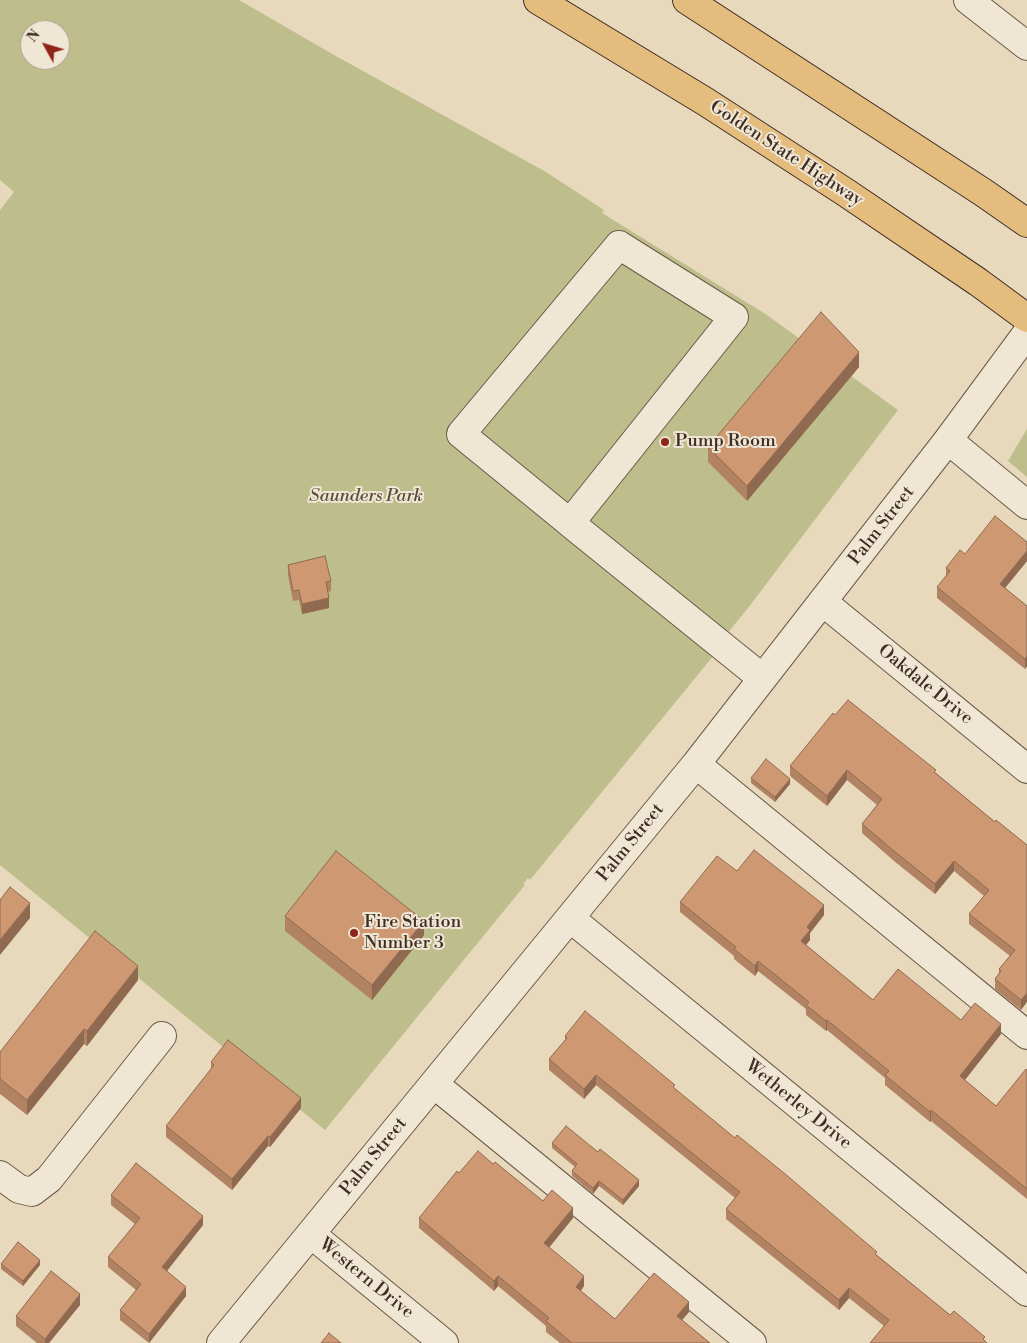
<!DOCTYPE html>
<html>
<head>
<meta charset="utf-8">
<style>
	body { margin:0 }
	#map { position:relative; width:1027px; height:1343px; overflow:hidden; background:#e8d9bd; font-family:"Libre Bodoni",serif }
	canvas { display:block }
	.north { position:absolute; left:20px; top:20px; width:50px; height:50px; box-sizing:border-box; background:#f0e6d4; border:1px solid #a99c8e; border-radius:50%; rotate:309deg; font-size:14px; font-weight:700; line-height:20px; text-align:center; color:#3f2e24 }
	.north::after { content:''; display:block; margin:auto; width:18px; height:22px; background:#8f2418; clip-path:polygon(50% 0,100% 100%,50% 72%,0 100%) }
</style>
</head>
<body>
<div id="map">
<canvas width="1027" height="1343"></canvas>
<div class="north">N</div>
</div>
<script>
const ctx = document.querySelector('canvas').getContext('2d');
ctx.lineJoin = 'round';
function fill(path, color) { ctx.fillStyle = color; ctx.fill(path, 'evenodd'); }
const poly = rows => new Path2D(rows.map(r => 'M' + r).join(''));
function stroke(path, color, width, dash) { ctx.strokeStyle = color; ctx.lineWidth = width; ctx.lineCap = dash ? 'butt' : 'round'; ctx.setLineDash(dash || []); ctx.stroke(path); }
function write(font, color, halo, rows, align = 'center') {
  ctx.font = font + ' "Libre Bodoni",serif'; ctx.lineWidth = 4; ctx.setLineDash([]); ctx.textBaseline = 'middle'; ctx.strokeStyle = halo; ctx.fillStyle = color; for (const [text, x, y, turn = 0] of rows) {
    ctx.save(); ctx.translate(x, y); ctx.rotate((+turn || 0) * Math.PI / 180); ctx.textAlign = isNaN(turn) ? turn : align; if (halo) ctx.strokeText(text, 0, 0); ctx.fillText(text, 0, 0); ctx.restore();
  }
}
fill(poly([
	[0,0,239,0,334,55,546,172,604,210,602,213,767,315,898,410,748,608,712,652,714,655,530,880,528,878,523,884,525,885,325,1130,0,865,0,210,14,192,0,180],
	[30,30,60,30,60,60,30,60],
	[1027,429,1027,477,1008,461]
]), '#bebd8c');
const minor = poly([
	[968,0,1027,46],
	[619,245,734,317,570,523,461,434,619,245],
	[948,440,1027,505],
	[570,523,762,678],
	[823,602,1027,769],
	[696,764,1027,1035],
	[570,918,1027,1292],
	[434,1084,752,1343],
	[0,1175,19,1189,32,1192,49,1179,162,1036],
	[311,1234,444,1343],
	[221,1343,696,764,948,440,1027,333]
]);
const highway = poly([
	[538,0,706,102,845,192,978,282,1027,318],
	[687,0,984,193,1027,223]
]);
stroke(minor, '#69594a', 30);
stroke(highway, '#3f2e24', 30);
stroke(minor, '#f0e6d4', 28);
stroke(highway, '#e4bc7e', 28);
fill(poly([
	[859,367,747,501,708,462,708,447],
	[1027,542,1027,561,1005,588,1027,606,1027,666,1025,669,937,598,937,587,946,577,946,568,965,554],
	[288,565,331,581,331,591,328,592,329,608,302,614,299,600,293,601,288,575],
	[835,715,936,773,995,822,1027,845,1021,1010,995,989,995,979,999,973,999,969,1010,956,969,924,969,914,984,896,954,871,935,894,894,861,862,833,862,824,877,805,847,780,827,806,790,776,790,766],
	[751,778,790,784,775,802,751,783],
	[737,871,824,915,810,933,810,940,806,945,873,1000,961,1020,1001,1034,965,1080,996,1106,1027,1070,1027,1199,931,1121,930,1122,885,1085,885,1078,827,1030,826,1031,806,1015,806,1009,758,971,755,976,734,959,734,956,680,912,680,902],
	[285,916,424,935,372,1000,285,931],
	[138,980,87,1046,84,1044,27,1115,0,1094,0,1052],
	[565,1036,675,1089,950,1315,985,1337,884,1326,849,1298,839,1310,726,1219,726,1209,735,1198,596,1085,584,1099,549,1070,549,1059,565,1040],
	[211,1062,301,1108,270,1147,268,1146,232,1190,166,1137,166,1126,211,1069],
	[552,1143,639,1186,623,1205,599,1186,593,1194,572,1176,572,1171,575,1167,552,1148],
	[493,1164,543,1201,573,1218,549,1247,584,1286,581,1291,615,1319,689,1312,682,1320,710,1343,560,1343,546,1332,546,1326,498,1286,494,1291,419,1228,419,1218,459,1173],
	[111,1195,203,1225,167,1271,186,1296,149,1343,120,1320,120,1310,136,1290,108,1267,108,1257,135,1224,111,1205],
	[1,1264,40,1265,23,1286,1,1269],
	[80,1305,49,1343,37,1343,16,1326,16,1316]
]), '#b18363');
fill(poly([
	[859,352,859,367,747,501,747,486],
	[1027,551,1027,561,1000,594,1000,584],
	[329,598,329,608,302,614,302,604],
	[1027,656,1027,666,1025,669,1025,659],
	[847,770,847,780,827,806,827,796],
	[790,779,790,784,775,802,775,797],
	[954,861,954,871,935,894,935,884],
	[30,903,30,918,0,955,0,940],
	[824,905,824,915,810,933,810,940,801,951,801,941,807,927],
	[424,921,424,935,372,1000,372,985],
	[758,961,758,971,755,976,755,966],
	[138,966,138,980,87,1046,87,1031],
	[1027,993,1027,1002,1021,1010,1021,1000],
	[827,1020,827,1030,826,1031,826,1021],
	[1001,1024,1001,1034,960,1086,960,1076],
	[84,1029,84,1044,27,1115,27,1100],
	[596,1075,596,1085,584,1099,584,1089],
	[301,1098,301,1108,270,1147,270,1137],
	[931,1110,931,1121,930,1122,930,1112],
	[268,1136,268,1146,232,1190,232,1179],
	[639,1180,639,1186,623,1205,623,1200],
	[599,1181,599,1186,593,1194,593,1188],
	[573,1208,573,1218,544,1254,544,1243],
	[203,1216,203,1225,162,1277,162,1267],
	[40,1260,40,1265,23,1286,23,1281],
	[498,1276,498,1286,494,1291,494,1281],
	[584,1276,584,1286,576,1297,576,1287],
	[186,1287,186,1296,149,1343,149,1334],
	[849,1288,849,1298,839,1310,839,1300],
	[80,1294,80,1305,49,1343,45,1343,45,1339],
	[689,1302,689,1312,677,1326,677,1316]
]), '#906a50');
const building = poly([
	[821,312,859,352,747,486,708,447,821,312],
	[995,516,1027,542,1027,551,1000,584,1027,606,1027,656,1025,659,937,587,950,571,946,568,960,550,965,554,995,516],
	[325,556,331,581,326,582,329,598,302,604,299,590,293,591,288,565,325,556],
	[848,700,936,770,934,772,995,822,996,820,1027,845,1027,993,1021,1000,995,979,1001,971,999,969,1015,950,969,914,989,890,954,861,935,884,894,851,862,824,882,799,847,770,827,796,790,766,833,713,835,715,848,700],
	[766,759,790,779,775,797,751,778,766,759],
	[754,850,824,905,807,927,810,930,801,941,873,1000,898,969,961,1020,975,1003,1001,1024,960,1076,996,1106,1026,1069,1027,1070,1027,1189,931,1110,930,1112,885,1075,889,1071,827,1020,826,1021,806,1005,809,1002,758,961,755,966,734,949,736,947,680,902,717,856,737,871,754,850],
	[336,851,424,921,372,985,285,916,336,851],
	[10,887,30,903,0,940,0,900,10,887],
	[95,931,138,966,87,1031,84,1029,27,1100,0,1079,0,1052,95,931],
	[585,1011,675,1085,673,1087,735,1138,737,1135,784,1173,877,1252,875,1254,950,1315,954,1311,985,1337,983,1339,987,1343,870,1343,889,1320,849,1288,839,1300,726,1209,740,1192,596,1075,584,1089,549,1059,567,1038,565,1036,585,1011],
	[228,1040,301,1098,270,1137,268,1136,232,1179,166,1126,214,1065,211,1062,228,1040],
	[566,1126,598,1152,600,1149,639,1180,623,1200,599,1181,593,1188,572,1171,577,1164,552,1143,566,1126],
	[478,1151,493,1164,495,1162,543,1201,552,1190,573,1208,544,1243,584,1276,576,1287,615,1319,654,1273,689,1302,677,1316,710,1343,572,1343,546,1321,549,1318,498,1276,494,1281,419,1218,457,1171,459,1173,478,1151],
	[136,1163,203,1216,162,1267,186,1287,149,1334,120,1310,141,1284,108,1257,140,1218,111,1195,136,1163],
	[18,1242,40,1260,23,1281,1,1264,18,1242],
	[51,1271,80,1294,45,1339,16,1316,51,1271],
	[329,1333,341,1343,321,1343,329,1333]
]);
fill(building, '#ce9873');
stroke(building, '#906a50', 1);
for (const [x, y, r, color] of [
	[665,442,5,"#8f2418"],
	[354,933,5,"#8f2418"]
]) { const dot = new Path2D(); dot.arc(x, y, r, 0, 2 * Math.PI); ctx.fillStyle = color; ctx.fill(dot); stroke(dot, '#f0e6d4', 2); }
write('18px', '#3f2e24', '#f0e6d4', [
	["Golden State Highway",786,154,33],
	["Palm Street",882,526,-52],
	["Oakdale Drive",925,685,39],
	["Palm Street",631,843,-51],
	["Wetherley Drive",798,1105,39],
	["Palm Street",374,1157,-51],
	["Western Drive",366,1279,39]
]);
write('18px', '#3f2e24', '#f0e6d4', [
	["Pump Room",675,442],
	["Fire Station",364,923],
	["Number 3",364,944]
], 'left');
write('italic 18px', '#584b39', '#f0e6d4', [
	["Saunders Park",366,497]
]);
</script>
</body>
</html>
